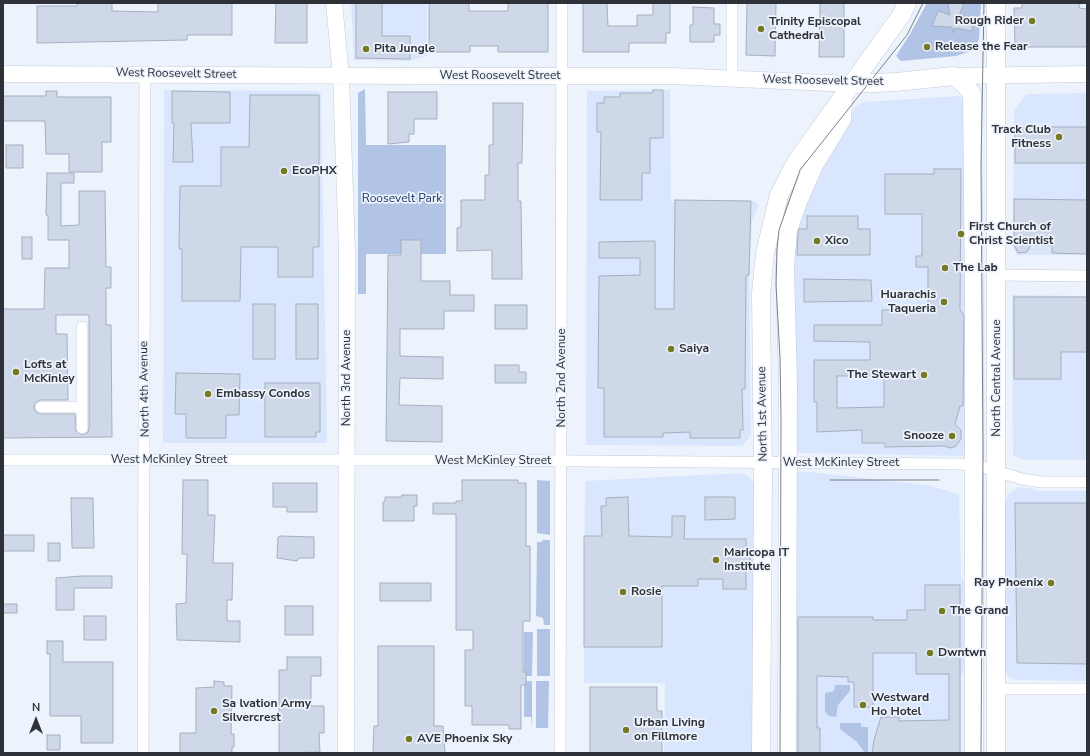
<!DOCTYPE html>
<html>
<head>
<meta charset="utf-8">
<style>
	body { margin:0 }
	#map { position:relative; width:1090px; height:756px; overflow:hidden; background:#edf3fc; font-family:"Nunito Sans",sans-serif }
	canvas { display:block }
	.frame { position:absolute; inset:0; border:4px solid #2e3137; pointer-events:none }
	.north { position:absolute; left:16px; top:700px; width:40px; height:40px; -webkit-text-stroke:3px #edf3fc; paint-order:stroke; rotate:0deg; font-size:11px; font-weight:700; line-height:16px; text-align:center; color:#2e3137 }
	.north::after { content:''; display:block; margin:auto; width:14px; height:18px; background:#2e3137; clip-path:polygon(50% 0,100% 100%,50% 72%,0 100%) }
</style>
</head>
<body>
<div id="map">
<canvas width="1090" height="756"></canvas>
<div class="frame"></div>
<div class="north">N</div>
</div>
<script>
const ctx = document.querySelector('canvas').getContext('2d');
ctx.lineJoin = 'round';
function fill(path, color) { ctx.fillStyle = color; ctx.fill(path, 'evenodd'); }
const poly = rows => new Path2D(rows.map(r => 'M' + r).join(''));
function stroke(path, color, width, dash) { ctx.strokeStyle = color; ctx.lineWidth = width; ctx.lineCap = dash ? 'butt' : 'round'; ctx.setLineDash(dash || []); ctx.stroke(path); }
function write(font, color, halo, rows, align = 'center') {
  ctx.font = font + ' "Nunito Sans",sans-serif'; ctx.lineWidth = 3.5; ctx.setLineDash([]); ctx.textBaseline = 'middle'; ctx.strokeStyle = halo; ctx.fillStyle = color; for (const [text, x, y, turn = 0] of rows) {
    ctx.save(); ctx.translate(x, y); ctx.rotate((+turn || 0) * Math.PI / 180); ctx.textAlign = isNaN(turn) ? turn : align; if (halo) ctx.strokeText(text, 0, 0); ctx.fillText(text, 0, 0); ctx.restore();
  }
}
fill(poly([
	[351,3,427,3,427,56,409,61,354,60],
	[164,90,317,91,321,93,327,443,163,443],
	[670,90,671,202,755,201,759,206,752,220,749,275,751,435,742,446,586,445,587,91],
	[1087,93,1087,255,1017,255,1013,247,1014,110,1026,94],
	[960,96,966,101,966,454,962,456,799,453,797,451,793,241,803,200,856,106,864,102],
	[1012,295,1087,296,1087,460,1025,460,1013,456],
	[800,471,927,485,959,494,961,578,964,580,964,670,961,676,961,753,796,753,795,473],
	[741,473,750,477,756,487,752,753,664,753,665,683,584,683,585,481],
	[1019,487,1028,488,1039,491,1087,491,1087,681,1016,680,1009,677,1005,671,1004,504,1008,494]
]), '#d9e6fd');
fill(poly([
	[927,3,981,3,979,39,976,47,968,52,956,56,901,61,896,56,910,34],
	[365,89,366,145,446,145,446,254,366,254,366,294,358,294,358,93],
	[537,480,550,481,550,535,537,533],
	[542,540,550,540,550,625,544,625,543,618,536,616,537,542,542,542],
	[537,629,550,629,550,676,537,676],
	[524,632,533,632,532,676,526,676,526,672,524,672],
	[526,681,532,681,532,728,531,717,524,717,524,685,526,685],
	[536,681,549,681,548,728,536,728],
	[835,685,850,685,850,691,838,705,836,717,829,716,825,712,825,693,834,691],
	[840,723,861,723,861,727,868,727,868,753,865,753,857,742,840,729]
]), '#b1c4e5');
const building = poly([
	[77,3,112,3,112,11,158,12,158,3,232,3,232,35,187,35,187,40,37,43,37,6,77,6,77,3],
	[276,3,307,3,307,43,275,43,276,3],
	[356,3,382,3,382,36,410,36,410,59,356,58,356,3],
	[429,3,469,3,469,11,508,11,508,3,548,3,548,52,498,52,498,46,470,46,470,52,429,52,429,3],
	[583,3,607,3,608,26,637,26,637,15,653,15,653,3,670,3,670,33,666,33,666,43,629,43,629,52,583,52,583,3],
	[747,3,776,3,775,56,746,55,747,3],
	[820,3,844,3,844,57,819,57,820,3],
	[948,3,964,3,959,16,969,16,973,24,972,31,955,28,953,33,952,27,932,26,938,11,950,15,948,3],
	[1022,3,1071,3,1080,4,1079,8,1087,9,1087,47,1015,47,1014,8,1022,8,1022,3],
	[693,7,714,8,714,24,720,24,720,35,714,35,714,42,690,42,690,25,693,25,693,7],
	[653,90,663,90,663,138,650,138,650,173,642,173,642,200,600,200,601,132,597,132,597,103,604,103,604,97,620,97,620,93,653,93,653,90],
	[46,91,57,91,57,97,111,97,111,142,102,142,102,172,69,172,69,154,46,154,45,121,3,121,3,96,46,96,46,91],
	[172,91,230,92,230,123,191,123,193,162,173,162,174,123,172,123,172,91],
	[388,92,437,92,437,119,414,119,414,134,409,134,409,142,388,144,388,92],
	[250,95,319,95,319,247,313,247,313,277,278,277,278,247,241,247,240,301,182,301,182,249,179,249,180,186,221,186,221,147,249,147,250,95],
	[493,103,523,103,522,163,518,163,518,201,521,201,522,279,492,279,492,250,457,251,457,228,461,227,461,200,485,200,485,175,489,175,489,145,493,145,493,103],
	[1015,127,1087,127,1087,163,1015,163,1015,127],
	[6,145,23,145,23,168,6,168,6,145],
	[934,169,961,169,960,309,964,316,963,406,960,406,955,424,961,430,961,439,956,446,951,448,944,446,885,447,885,443,862,443,862,430,817,432,817,402,814,402,814,360,870,360,870,342,814,341,814,325,882,325,882,310,928,309,928,267,916,267,916,256,922,256,922,214,885,214,885,174,934,174,934,169],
	[837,376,884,376,884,407,837,408,837,376],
	[47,173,74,173,74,183,61,183,61,226,79,225,79,191,105,191,106,267,111,267,111,288,106,288,106,325,111,325,112,437,3,438,3,309,44,309,45,268,69,268,69,240,48,240,48,215,46,215,47,173],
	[56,315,89,315,89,428,88,432,82,435,76,431,75,414,41,414,35,411,34,407,35,403,41,400,68,400,67,334,56,334,56,315],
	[1014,199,1087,200,1087,254,1052,253,1052,245,1031,245,1027,252,1018,253,1014,245,1014,199],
	[675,200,751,201,749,275,746,276,745,389,742,389,743,430,740,430,740,438,690,438,690,432,663,433,663,437,604,437,604,388,598,388,599,276,640,275,640,258,599,258,599,242,655,241,655,309,674,309,675,200],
	[807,216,858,216,858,229,870,229,870,255,797,255,798,232,799,229,807,229,807,216],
	[22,237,32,237,32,259,22,259,22,237],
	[401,240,421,240,421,281,450,281,450,295,474,295,474,311,444,311,444,329,400,329,400,356,443,357,443,379,400,378,399,405,442,406,442,442,386,441,388,255,401,255,401,240],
	[804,279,871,280,872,301,804,302,804,279],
	[1014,297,1087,297,1087,352,1061,352,1061,379,1014,379,1014,297],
	[253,304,275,304,275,359,253,359,253,304],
	[296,304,318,304,318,359,296,359,296,304],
	[495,305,527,305,527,329,495,329,495,305],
	[495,365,519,365,519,372,526,372,526,383,495,383,495,365],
	[176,373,240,374,239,415,226,415,226,438,186,438,186,414,175,414,176,373],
	[265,383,320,383,320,432,316,432,316,437,265,437,265,383],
	[183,480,208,480,208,515,215,515,213,563,233,563,232,600,227,600,227,621,240,621,240,642,177,640,176,604,186,603,187,554,182,554,183,480],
	[462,480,518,480,518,483,526,483,526,546,530,546,530,621,523,621,523,672,526,672,526,685,521,685,521,729,509,729,509,725,472,725,472,706,465,706,465,650,473,650,473,630,456,630,456,514,433,514,433,503,456,503,456,501,462,501,462,480],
	[273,483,317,483,317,512,287,512,287,507,273,507,273,483],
	[402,495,417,495,417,506,414,506,414,521,383,521,383,502,385,502,385,497,402,497,402,495],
	[628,497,629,536,672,537,672,516,685,516,684,539,746,539,746,553,750,553,750,568,746,568,746,589,723,589,723,579,698,579,698,586,662,586,662,647,584,647,584,536,602,536,601,506,606,506,606,498,628,497],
	[705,497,735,497,735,519,705,520,705,497],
	[71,498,93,498,94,548,72,548,71,498],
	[1015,503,1087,503,1087,664,1017,663,1015,503],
	[3,535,34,535,34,551,3,551,3,535],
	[281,536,314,537,314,558,299,558,297,561,277,558,278,537,281,536],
	[48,543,60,543,60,561,48,561,48,543],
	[82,576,112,576,112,588,74,588,74,610,56,610,56,578,82,576],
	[380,583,431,583,431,601,380,601,380,583],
	[925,585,960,585,960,753,872,753,874,740,881,717,899,717,899,721,949,720,949,674,916,674,916,653,873,653,873,707,854,707,854,682,848,682,848,677,817,676,817,728,820,728,820,753,798,753,798,617,873,617,873,620,907,620,907,610,925,610,925,585],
	[3,604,17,604,17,613,3,613,3,604],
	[285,606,313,606,313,635,285,635,285,606],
	[84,616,106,616,106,640,84,640,84,616],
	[47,641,63,641,63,662,113,662,113,743,81,743,81,716,50,716,50,654,47,654,47,641],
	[378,646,434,646,434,726,443,726,445,753,373,753,374,726,378,726,378,646],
	[287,657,321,657,321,676,311,676,311,706,324,706,324,733,319,733,320,752,279,753,279,670,287,670,287,657],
	[214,681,224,682,224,686,232,686,231,734,234,734,234,747,232,747,232,753,180,753,180,733,196,733,196,688,214,687,214,681],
	[590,687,657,687,657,711,662,711,662,753,590,753,590,687],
	[47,735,60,735,60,750,47,750,47,735]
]);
fill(building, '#cfd8e8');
stroke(building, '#a6afbe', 1);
const street = poly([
	[732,78,732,3],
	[997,275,1087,276],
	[82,327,82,428],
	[41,407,82,407],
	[3,460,453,460,961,464,983,467,1022,479,1042,482,1087,482],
	[996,689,1087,689],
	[143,753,145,73],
	[560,753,562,3]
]);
const secondary = poly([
	[334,3,341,76,347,253,346,753],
	[3,74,418,76,672,76,851,84],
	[954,76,1087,74]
]);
const primary = poly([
	[851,84,896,82,954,76,965,85,972,94,974,302,974,753],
	[761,753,763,478,761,293,765,253,779,195,796,162,902,14,907,3],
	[787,753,788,385,785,267,788,230,799,199,814,165,842,119,843,102],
	[996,753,996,3]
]);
stroke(street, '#c2cbdb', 12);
stroke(secondary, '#c2cbdb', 17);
stroke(primary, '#c2cbdb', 19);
stroke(street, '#fff', 11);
stroke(secondary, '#fff', 16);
stroke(primary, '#fff', 18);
stroke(poly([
	[830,480,939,480],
	[780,753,781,418,780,358,776,285,777,249,779,230,800,170,907,35,923,3],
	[981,753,983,455,981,165,984,3]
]), '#7b7f86', 1);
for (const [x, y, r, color] of [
	[1032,21,4,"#757922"],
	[761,29,4,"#757922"],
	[927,47,4,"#757922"],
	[366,49,4,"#757922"],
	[1059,137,4,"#757922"],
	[284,171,4,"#757922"],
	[961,234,4,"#757922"],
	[817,241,4,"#757922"],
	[945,268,4,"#757922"],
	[944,302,4,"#757922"],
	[671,349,4,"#757922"],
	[16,372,4,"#757922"],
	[924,375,4,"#757922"],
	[208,394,4,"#757922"],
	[952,436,4,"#757922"],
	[716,560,4,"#757922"],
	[1051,583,4,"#757922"],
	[623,592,4,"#757922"],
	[942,611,4,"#757922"],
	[930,653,4,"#757922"],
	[863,705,4,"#757922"],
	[214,711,4,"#757922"],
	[626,730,4,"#757922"],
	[409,739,4,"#757922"]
]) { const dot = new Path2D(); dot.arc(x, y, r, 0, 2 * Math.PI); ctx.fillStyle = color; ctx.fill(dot); stroke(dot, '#edf3fc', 1.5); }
write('bold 12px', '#2e3137', '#edf3fc', [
	["Rough Rider",1024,21,"right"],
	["Trinity Episcopal",769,22],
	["Cathedral",769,36],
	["Release the Fear",935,47],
	["Pita Jungle",374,49],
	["Track Club",1051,130,"right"],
	["Fitness",1051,144,"right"],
	["EcoPHX",292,171],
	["First Church of",969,227],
	["Christ Scientist",969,241],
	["Xico",825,241],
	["The Lab",953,268],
	["Huarachis",936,295,"right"],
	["Taqueria",936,309,"right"],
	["Saiya",679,349],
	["Lofts at",24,365],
	["McKinley",24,379],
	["The Stewart",916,375,"right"],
	["Embassy Condos",216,394],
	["Snooze",944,436,"right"],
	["Maricopa IT",724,553],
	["Institute",724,567],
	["Ray Phoenix",1043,583,"right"],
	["Rosie",631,592],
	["The Grand",950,611],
	["Dwntwn",938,653],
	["Westward",871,698],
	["Ho Hotel",871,712],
	["Sa lvation Army",222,704],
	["Silvercrest",222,718],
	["Urban Living",634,723],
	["on Fillmore",634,737],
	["AVE Phoenix Sky",417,739]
], 'left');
write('12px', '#2e3137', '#edf3fc', [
	["West Roosevelt Street",176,74,1],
	["West Roosevelt Street",500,76],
	["West Roosevelt Street",823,81,1],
	["North 3rd Avenue",347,378,-90],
	["North 2nd Avenue",562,378,-90],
	["North Central Avenue",997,378,-90],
	["North 4th Avenue",145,389,-91],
	["North 1st Avenue",763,414,-91],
	["West McKinley Street",169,460],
	["West McKinley Street",493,461],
	["West McKinley Street",841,463]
]);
write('12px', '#1b3568', '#edf3fc', [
	["Roosevelt Park",402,199]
]);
</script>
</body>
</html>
